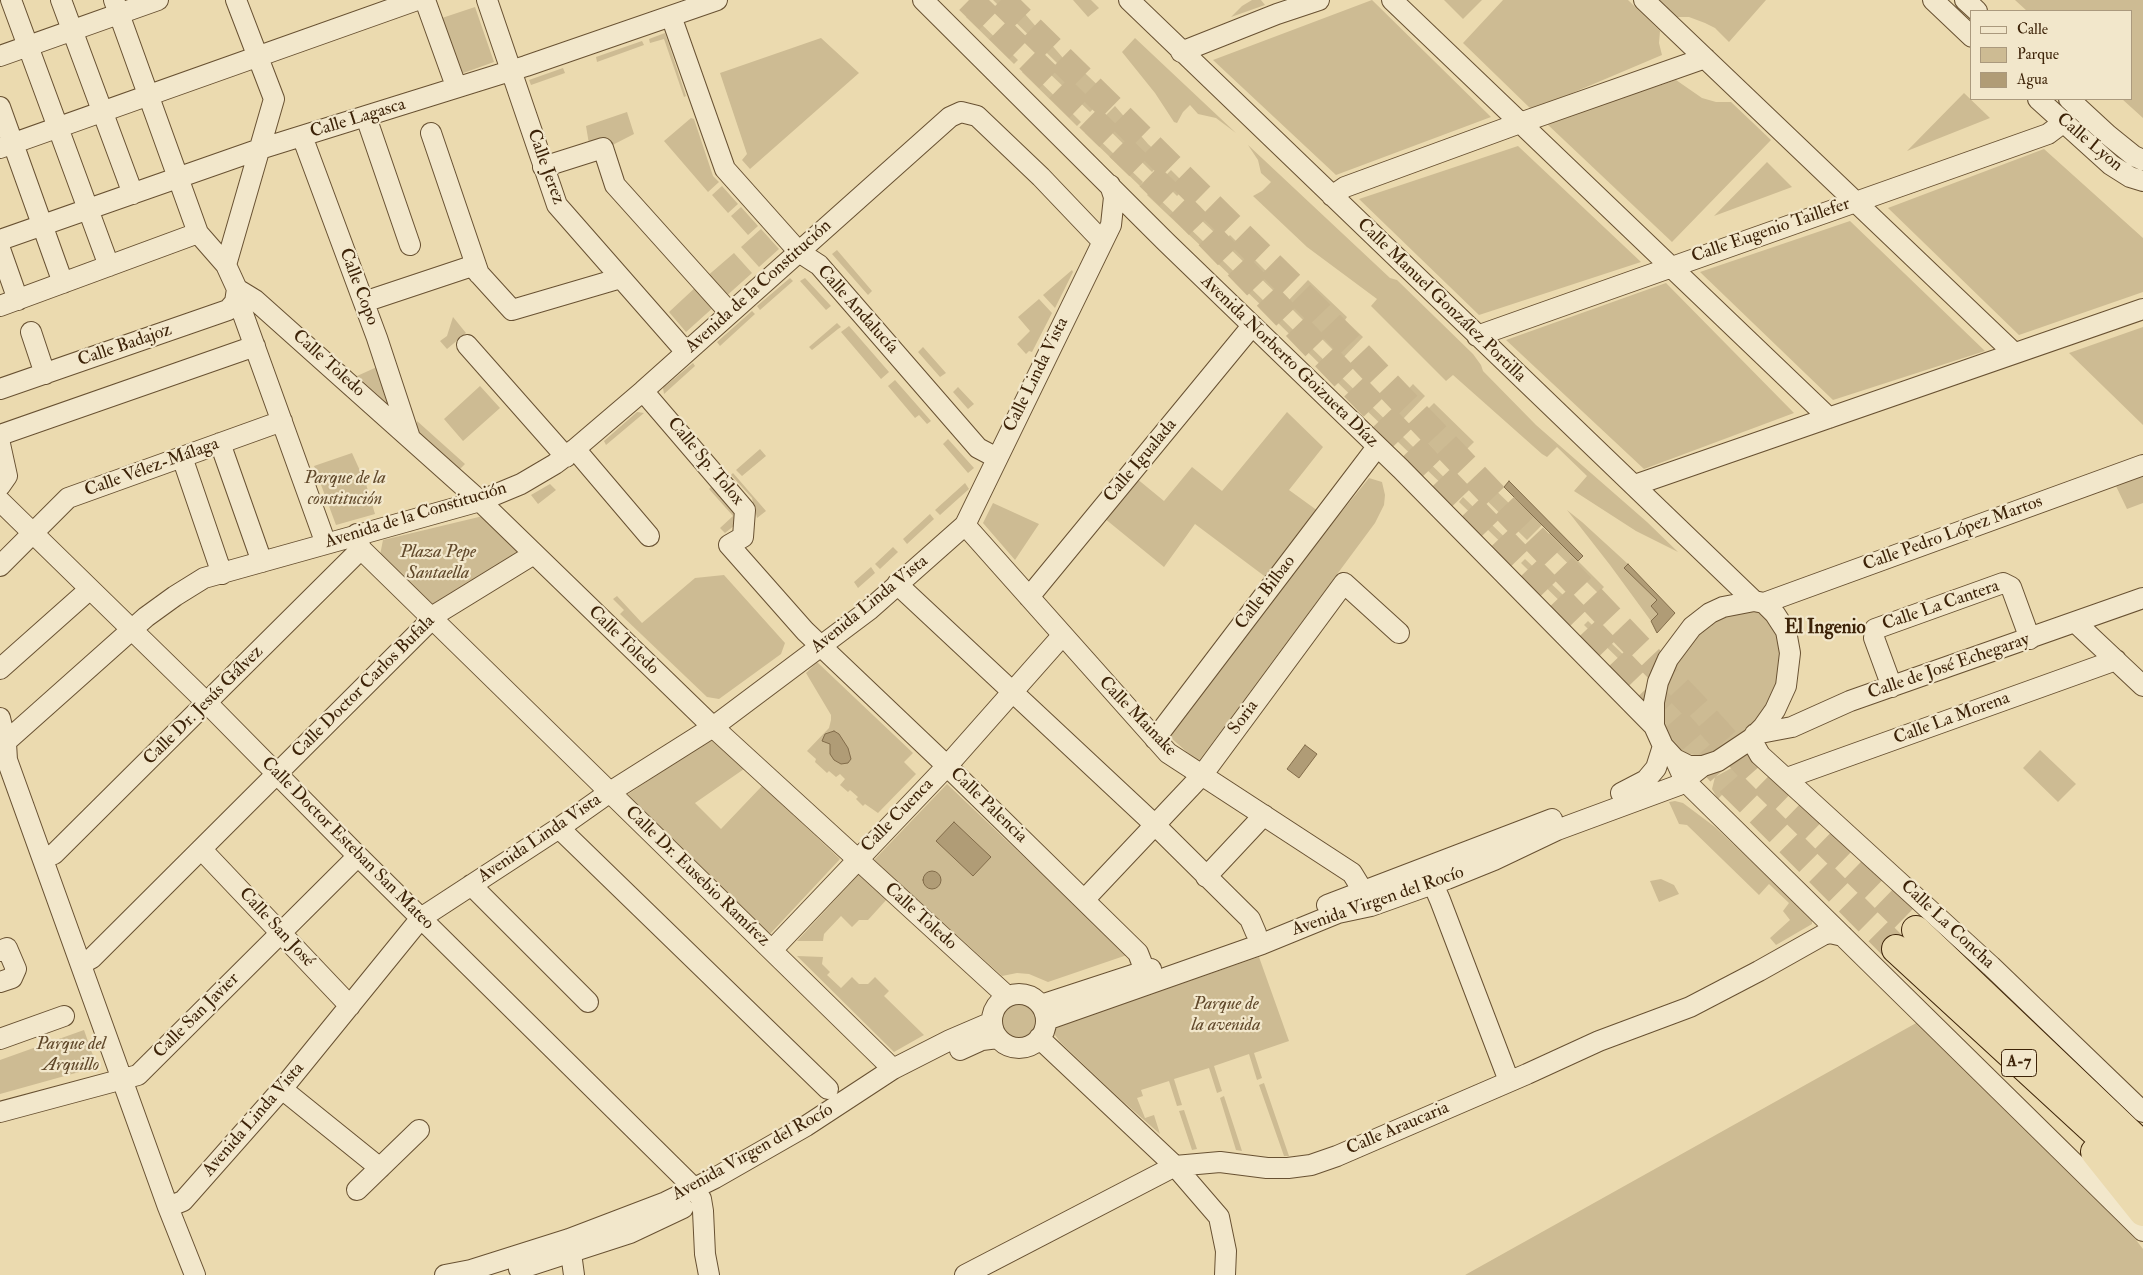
<!DOCTYPE html>
<html>
<head>
<meta charset="utf-8">
<style>
	body { margin:0 }
	#map { position:relative; width:2143px; height:1275px; overflow:hidden; background:#ebdaaf; font-family:"IM FELL Double Pica",serif }
	canvas { display:block }
	.legend { position:absolute; left:1970px; top:10px; width:162px; height:90px; box-sizing:border-box; background:#f2e7cb; border:1px solid #aa997d; margin:0; padding:6px 9px; list-style:none; font-size:15px; color:#3d2308 }
	.legend li { display:flex; align-items:center; gap:10px; height:25px }
	.legend b { width:25px; border:1px solid #aa997d }
</style>
</head>
<body>
<div id="map">
<canvas width="2143" height="1275"></canvas>
<ul class="legend">
<li><b style="height:6px;background:#f2e7cb"></b>Calle</li>
<li><b style="height:14px;background:#cdbb93"></b>Parque</li>
<li><b style="height:14px;background:#b09c76"></b>Agua</li>
</ul>
</div>
<script>
const ctx = document.querySelector('canvas').getContext('2d');
ctx.lineJoin = 'round';
function fill(path, color) { ctx.fillStyle = color; ctx.fill(path, 'evenodd'); }
const poly = rows => new Path2D(rows.map(r => 'M' + r).join(''));
function stroke(path, color, width, dash) { ctx.strokeStyle = color; ctx.lineWidth = width; ctx.lineCap = dash ? 'butt' : 'round'; ctx.setLineDash(dash || []); ctx.stroke(path); }
function write(font, color, halo, rows, align = 'center') {
  ctx.font = font + ' "IM FELL Double Pica",serif'; ctx.lineWidth = 4.5; ctx.setLineDash([]); ctx.textBaseline = 'middle'; ctx.strokeStyle = halo; ctx.fillStyle = color; for (const [text, x, y, turn = 0] of rows) {
    ctx.save(); ctx.translate(x, y); ctx.rotate((+turn || 0) * Math.PI / 180); ctx.textAlign = isNaN(turn) ? turn : align; if (halo) ctx.strokeText(text, 0, 0); ctx.fillText(text, 0, 0); ctx.restore();
  }
}
fill(poly([
	[993,0,1013,0,1063,58,1067,56,1108,95,1090,112,1049,73,1058,64],
	[1073,0,1091,0,1099,8,1088,17],
	[1252,0,1261,0,1265,5,1231,17,1242,6],
	[1372,0,1491,117,1336,175,1213,60],
	[1444,0,1482,0,1463,19],
	[1503,0,1628,0,1660,31,1659,43,1662,55,1532,110,1463,43],
	[1656,0,1766,0,1729,42,1715,28,1705,23,1689,17,1673,17],
	[2015,0,2143,0,2143,118,2122,99,2132,99,2132,11,2027,11],
	[475,7,494,62,455,76,436,20],
	[970,13,1018,60,1014,64,966,17],
	[665,33,686,96,684,97,664,39,650,43,649,39],
	[821,38,859,73,750,169,742,160,747,154,720,73],
	[1135,38,1236,133,1216,118,1198,114,1190,105,1183,112,1177,123,1174,122,1155,93,1122,52],
	[642,41,644,45,597,62,596,57],
	[563,68,565,73,531,85,529,80],
	[1026,68,1081,122,1077,126,1022,72],
	[1676,80,1702,98,1716,102,1731,102,1771,140,1672,242,1546,123],
	[1964,93,1990,118,1907,151],
	[1115,106,1148,144,1164,159,1152,172,1100,121],
	[627,112,634,134,591,156,586,126],
	[691,118,694,119,713,176,719,182,708,192,664,141],
	[1088,129,1143,182,1140,186,1085,133],
	[1248,145,1390,278,1397,280,1473,354,1481,365,1483,371,1536,425,1647,522,1678,552,1636,531,1574,491,1587,476,1557,447,1547,457,1542,454,1453,375,1446,381,1371,306,1377,299,1307,247,1253,196,1262,191,1271,182,1261,173,1258,160],
	[1518,146,1641,262,1479,315,1359,199],
	[2044,149,2143,238,2143,292,2019,335,1888,208],
	[1767,162,1792,187,1714,216],
	[1171,170,1187,186,1177,196,1161,180],
	[722,186,738,204,728,213,712,195],
	[1151,191,1206,244,1203,248,1147,195],
	[741,207,758,226,748,235,731,216],
	[1210,208,1226,224,1216,234,1200,219],
	[1850,221,1985,351,1833,400,1700,272],
	[761,229,779,249,759,267,741,247],
	[1230,235,1284,289,1278,295,1223,242],
	[837,250,872,291,868,295,832,254],
	[1214,252,1269,306,1265,309,1210,256],
	[734,253,752,273,723,299,705,278],
	[1072,270,1073,272,1055,308,1043,295],
	[790,278,793,281,760,310,757,306],
	[805,278,831,306,826,310,800,281],
	[1308,280,1347,317,1345,320,1363,337,1342,359,1286,303],
	[1666,283,1794,413,1644,469,1506,340],
	[698,285,716,305,686,332,669,312],
	[1039,299,1052,313,1032,352,1029,351,1026,354,1017,344,1030,331,1018,317],
	[752,311,755,314,720,346,717,342],
	[1277,314,1332,368,1328,372,1273,318],
	[453,317,466,333,447,349,440,341,447,336],
	[837,323,841,327,838,329,812,350,809,347],
	[849,326,889,372,881,379,841,332],
	[2143,327,2143,425,2069,353],
	[923,347,946,373,940,377,918,352],
	[693,363,695,366,664,394,663,388],
	[377,367,389,405,357,376],
	[1339,375,1394,428,1390,433,1335,380],
	[895,380,931,421,927,424,919,415,915,418,888,386],
	[1413,384,1425,396,1403,419,1391,408],
	[480,386,500,408,463,441,444,419],
	[958,387,974,404,968,409,953,392],
	[1434,403,1474,442,1450,466,1411,426],
	[637,412,644,413,606,445,604,441],
	[1287,412,1323,447,1289,490,1318,511,1267,578,1195,524,1164,567,1104,518,1136,478,1164,501,1192,467,1222,491],
	[417,421,465,464,459,470,417,432],
	[1402,436,1456,489,1452,494,1397,441],
	[948,439,974,468,968,473,943,444],
	[760,449,766,456,742,476,736,470],
	[352,453,366,484,375,514,336,525,314,466],
	[733,473,766,511,757,518,752,498,731,475],
	[2143,473,2143,503,2127,509,2115,484],
	[1369,478,1382,482,1385,495,1384,505,1375,523,1198,762,1169,736,1272,598],
	[1483,478,1516,510,1522,505,1542,525,1527,540,1474,488],
	[965,483,969,489,940,515,935,510],
	[550,484,556,490,538,504,531,495],
	[712,486,736,513,735,525,725,533,720,528,733,516,709,489],
	[1463,497,1518,550,1514,555,1459,502],
	[993,503,1039,524,1015,560,983,523],
	[1567,510,1582,522,1628,564,1625,568,1657,600,1658,614,1651,621,1610,565],
	[930,514,934,519,907,544,903,539],
	[483,516,521,552,434,608,380,555,383,540],
	[1550,533,1604,587,1598,593,1543,539],
	[893,547,898,552,880,569,875,564],
	[1525,559,1580,611,1575,616,1521,563],
	[871,567,875,573,858,588,854,582],
	[724,575,785,643,781,654,719,699,707,697,620,614,624,610,613,599,617,596,642,623,695,578],
	[1757,611,1771,620,1782,647,1778,684,1756,723,1726,748,1701,756,1688,754,1680,750,1673,745,1665,729,1663,717,1665,690,1670,674,1690,641,1711,622,1732,612],
	[1588,621,1630,661,1626,666,1584,625],
	[817,662,913,753,904,762,916,774,878,813,865,804,863,806,856,799,858,797,850,790,848,792,840,785,845,779,840,774,836,777,829,771,827,773,815,762,816,759,807,751,829,728,831,720,831,715,806,673],
	[711,738,744,769,695,803,721,829,762,786,840,859,770,934,627,795],
	[2040,750,2076,784,2058,802,2023,768],
	[1750,758,1754,762,1718,799,1712,789,1715,777],
	[947,784,1127,955,1048,982,1029,974,1017,973,1002,976,874,860],
	[1675,801,1683,803,1715,827,1808,915,1812,920,1812,924,1776,945,1770,938,1790,920,1783,911,1789,903,1769,884,1759,895,1687,825,1679,824,1669,802],
	[861,872,888,898,868,920,859,920,852,927,841,916,824,934,823,941,797,941],
	[1661,879,1674,885,1679,894,1659,902,1650,881],
	[797,956,823,957,822,964,830,972,827,975,841,988,852,977,859,984,868,984,875,977,889,991,884,996,924,1035,894,1052],
	[1259,957,1289,1041,1254,1053,1262,1078,1257,1080,1249,1054,1214,1066,1222,1091,1217,1093,1209,1068,1174,1079,1182,1105,1177,1106,1169,1081,1141,1090,1143,1096,1137,1098,1145,1118,1154,1115,1160,1134,1119,1098,1060,1042,1055,1035,1055,1030,1058,1026],
	'1000 1020a18 18 0 1 1 36 0a18 18 0 1 1-36 0Z',
	[1918,1022,2126,1227,2143,1249,2143,1275,1465,1275],
	[84,1030,97,1067,0,1094,0,1060],
	[1264,1083,1289,1156,1284,1156,1259,1085],
	[1224,1096,1242,1151,1236,1150,1220,1098],
	[1184,1110,1197,1149,1192,1150,1179,1111]
]), '#cdbb93');
const water = poly([
	[1509,481,1583,556,1578,561,1504,487,1509,481],
	[1628,564,1675,613,1657,633,1651,621,1658,614,1651,606,1657,600,1624,568,1628,564],
	[834,731,839,734,848,748,851,759,848,763,841,764,834,760,830,754,830,744,822,741,825,734,834,731],
	[1305,745,1317,754,1299,778,1287,769,1305,745],
	[954,822,991,857,973,876,936,841,954,822],
	'923 880a9 9 0 1 1 18 0a9 9 0 1 1-18 0Z'
]);
fill(water, '#b09c76');
stroke(water, '#826c4a', 1);
stroke(poly([
	[969,0,1189,215,1674,719,1732,785,1896,949],
	[1001,0,1318,312,1695,707,1754,773,1916,930]
]), '#c8b58e', 28, [28, 14]);
const minor = poly([
	[11,0,109,266],
	[61,0,133,194],
	[114,0,198,233,226,265,237,289,243,314,326,544],
	[425,0,456,86],
	[487,0,557,205,686,352],
	[923,0,1166,242,1401,469,1654,726],
	[1129,0,1754,601],
	[1392,0,1829,418],
	[1644,0,2014,353],
	[1933,0,1972,37],
	[1965,0,1977,11],
	[671,16,725,169,799,252,819,265,978,448,997,458],
	[1181,52,1277,14,1319,0],
	[0,56,158,0],
	[2038,99,2111,165,2130,177,2143,181],
	[2069,99,2108,135,2134,156,2143,160],
	[0,107,63,283],
	[366,117,410,245],
	[431,133,479,274],
	[302,136,377,338,410,438],
	[0,148,417,0],
	[543,167,603,148,615,185,730,313],
	[1332,196,1345,187,1520,123,1705,58],
	[0,240,260,149,526,66,717,0],
	[0,249,18,300],
	[226,265,274,99,236,0],
	[364,302,472,266,512,310,621,278],
	[0,306,198,233],
	[31,332,45,374],
	[1477,336,2048,134,2064,122],
	[467,345,566,457],
	[0,389,228,310,235,302,237,289,255,300,480,501,713,727,1007,996],
	[643,391,745,510,743,537,729,545,805,631,947,766,1138,953,1145,971],
	[0,435,255,346],
	[220,443,262,562],
	[0,444,7,476,0,486],
	[575,449,649,536],
	[182,457,222,574],
	[1635,485,2143,309],
	[0,501,207,703,358,856,694,1188,701,1199,703,1211,705,1254,709,1275],
	[965,525,1168,753,1352,873,1363,891],
	[357,534,361,549,893,1069],
	[0,566,68,498,282,421],
	[897,584,1154,824,1250,919,1256,933],
	[1029,597,1252,326],
	[1754,601,1764,603,1775,614,1786,631,1790,653,1786,686,1775,710,1763,727,1751,739,1718,761,1703,766,1689,766,1675,759,1663,746,1654,726,1654,702,1658,682,1668,659,1692,627,1710,613,1723,607,1754,601],
	[1764,603,2143,465],
	[2076,623,2143,686],
	[0,669,90,589],
	[1892,687,1874,638,1875,629,2003,583,2011,587,2030,639],
	[0,718,6,743,7,760,168,1207,195,1275],
	[1755,734,1792,727,1850,701,2143,598],
	[1155,739,1377,447],
	[1751,739,1760,755,1991,966,2143,1112],
	[0,747,146,617,175,596,204,578,480,501,521,484,555,464,575,449,643,391,950,117,961,112,977,116,1041,177,1102,241],
	[1675,759,1685,781,2143,1231],
	[1787,778,2116,660],
	[1621,793,1646,780,1656,768,1663,746],
	[559,828,828,1089],
	[202,850,350,1006],
	[43,858,54,854,361,549],
	[1206,877,1264,815],
	[1421,878,1426,879,1433,884,1440,900,1509,1081],
	[471,885,588,1002],
	[1085,899,1203,774,1344,583,1399,633],
	[1327,905,1552,819],
	[772,950,947,766,1062,636],
	[0,951,7,948,16,969,12,978,0,982],
	[81,964,92,958,438,613,534,554],
	'992 1021a27 27 0 1 1 54 0a27 27 0 1 1-54 0Z',
	[1041,1005,1151,969],
	[1046,1020,1262,944,1338,913,1371,906,1447,879,1494,860,1557,830,1679,785,1703,766],
	[1039,1038,1175,1166,1219,1217,1226,1251,1225,1275],
	[0,1039,64,1016],
	[960,1050,982,1040,998,1038],
	[282,1089,380,1168],
	[0,1112,138,1075,358,856],
	[357,1190,419,1130],
	[168,1207,183,1201,282,1089,421,918,559,828,610,792,713,727,869,610,965,525,1111,225,1114,197,1110,185],
	[571,1253,574,1275],
	[519,1269,630,1233,683,1208],
	[445,1275,471,1270,569,1239,666,1202,715,1178,806,1126,893,1069,950,1040,992,1022],
	[965,1275,1175,1166,1220,1162,1267,1168,1288,1168,1311,1165,1337,1156,1527,1074,1599,1041,1690,1007,1759,971,1823,935,1830,933,1843,936]
]);
const highway = poly([
	[1916,930,2143,1146],
	[1896,949,2143,1176],
	[2095,1152,2143,1212]
]);
stroke(minor, '#685132', 22);
stroke(highway, '#3d2308', 30);
stroke(minor, '#f2e7cb', 20);
stroke(highway, '#ebdaaf', 28);
for (const [x, y, w] of [
	[2019,1063,35]
]) { const box = new Path2D(); box.roundRect(x - w / 2, y - 13.5, w, 27, 4); ctx.fillStyle = '#f2e7cb'; ctx.fill(box); stroke(box, '#3d2308', 1); }
write('bold 16px', '#3d2308', null, [
	["A-7",2019,1063]
]);
write('18px', '#3d2308', '#f2e7cb', [
	["Calle Lagasca",358,119,-17],
	["Calle Lyon",2089,143,40],
	["Calle Jerez",545,167,70],
	["Calle Eugenio Taillefer",1771,231,-19],
	["Calle Copo",358,287,69],
	["Avenida de la Constitución",759,287,-42],
	["Calle Manuel González Portilla",1441,301,44],
	["Calle Andalucía",857,310,48],
	["Calle Badajoz",125,346,-19],
	["Avenida Norberto Goizueta Díaz",1289,362,44],
	["Calle Toledo",328,364,42],
	["Calle Linda Vista",1037,375,-64],
	["Calle Igualada",1141,461,-50],
	["Calle Sp. Tolox",705,462,50],
	["Calle Vélez-Málaga",152,468,-20],
	["Avenida de la Constitución",416,516,-17],
	["Calle Pedro López Martos",1953,534,-20],
	["Calle Bilbao",1266,593,-53],
	["Avenida Linda Vista",870,605,-39],
	["Calle La Cantera",1941,606,-19],
	["Calle Toledo",623,641,44],
	["Calle de José Echegaray",1949,667,-19],
	["Calle Doctor Carlos Bufala",364,687,-45],
	["Calle Dr. Jesús Gálvez",204,706,-45],
	["Calle Mainake",1137,717,46],
	["Soria",1244,718,-54],
	["Calle La Morena",1952,719,-20],
	["Calle Palencia",988,806,44],
	["Calle Cuenca",898,816,-46],
	["Avenida Linda Vista",540,839,-34],
	["Calle Doctor Esteban San Mateo",347,844,45],
	["Calle Dr. Eusebio Ramírez",697,877,44],
	["Avenida Virgen del Rocío",1378,902,-19],
	["Calle Toledo",920,917,42],
	["Calle La Concha",1947,925,43],
	["Calle San José",276,928,47],
	["Calle San Javier",197,1016,-45],
	["Avenida Linda Vista",254,1120,-49],
	["Calle Araucaria",1398,1129,-23],
	["Avenida Virgen del Rocío",753,1153,-29]
]);
write('italic 18px', '#61492b', '#f2e7cb', [
	["Parque de la",345,479],
	["constitución",345,500],
	["Plaza Pepe",438,553],
	["Santaella",438,574],
	["Parque de",1226,1005],
	["la avenida",1226,1026],
	["Parque del",71,1045],
	["Arquillo",71,1066]
]);
write('bold 19px', '#3d2308', '#f2e7cb', [
	["El Ingenio",1825,629]
]);
</script>
</body>
</html>
